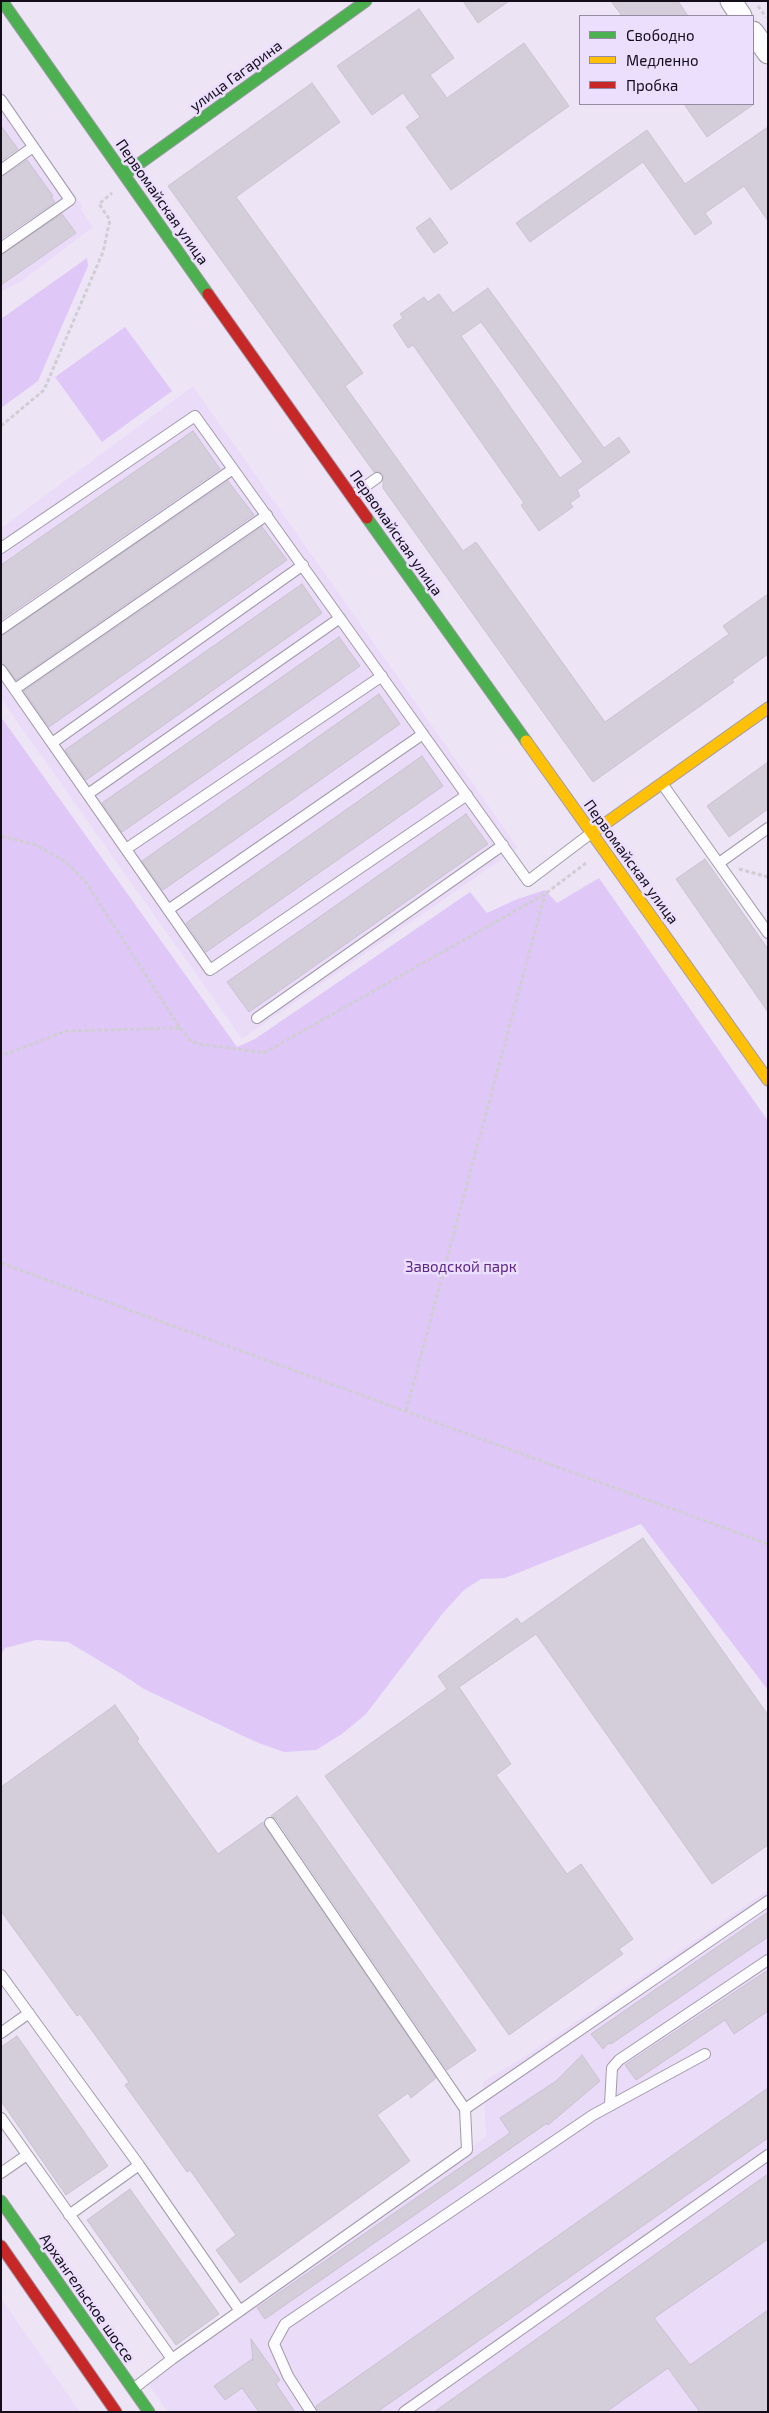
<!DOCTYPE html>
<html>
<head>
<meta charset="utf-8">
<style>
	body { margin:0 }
	#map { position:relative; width:769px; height:2413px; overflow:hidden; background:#ede5f6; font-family:"Exo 2",sans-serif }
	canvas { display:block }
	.frame { position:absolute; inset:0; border:2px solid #120d18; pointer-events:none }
	.legend { position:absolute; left:579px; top:15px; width:175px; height:90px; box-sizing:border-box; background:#ecdefd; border:1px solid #958aa1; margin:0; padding:6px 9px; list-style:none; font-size:15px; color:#120d18 }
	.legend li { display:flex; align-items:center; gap:10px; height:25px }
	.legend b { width:25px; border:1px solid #958aa1 }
</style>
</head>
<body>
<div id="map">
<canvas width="769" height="2413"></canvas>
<div class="frame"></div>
<ul class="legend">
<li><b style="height:6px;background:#4caf50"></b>Свободно</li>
<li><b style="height:6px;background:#ffc107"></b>Медленно</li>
<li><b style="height:6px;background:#c62828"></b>Пробка</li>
</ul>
</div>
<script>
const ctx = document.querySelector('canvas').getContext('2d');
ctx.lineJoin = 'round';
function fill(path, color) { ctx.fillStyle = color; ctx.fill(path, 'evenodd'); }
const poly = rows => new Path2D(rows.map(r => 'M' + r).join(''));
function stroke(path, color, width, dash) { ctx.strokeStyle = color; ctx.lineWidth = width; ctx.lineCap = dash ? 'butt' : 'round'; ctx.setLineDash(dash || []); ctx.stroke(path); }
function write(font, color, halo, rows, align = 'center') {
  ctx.font = font + ' "Exo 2",sans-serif'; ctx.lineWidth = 5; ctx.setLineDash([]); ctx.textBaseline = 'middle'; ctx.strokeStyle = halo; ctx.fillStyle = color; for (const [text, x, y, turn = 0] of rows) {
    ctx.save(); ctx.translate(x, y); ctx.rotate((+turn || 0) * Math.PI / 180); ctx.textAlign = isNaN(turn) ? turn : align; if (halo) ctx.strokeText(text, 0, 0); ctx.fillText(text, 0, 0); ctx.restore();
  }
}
fill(poly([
	[1,90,82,205,81,209,93,227,22,281,1,292],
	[193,386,518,848,242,1039,1,699,1,528],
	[768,1890,768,2412,168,2412,145,2380,486,2136,483,2082,524,2057],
	[1,2298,80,2412,1,2412]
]), '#eadcf9');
fill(poly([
	[87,258,88,266,38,381,1,408,1,319],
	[125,327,172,391,102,442,55,377],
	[1,717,237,1047,255,1039,470,892,487,913,515,900,545,890,557,903,599,878,768,1121,768,1690,641,1524,505,1578,481,1579,464,1590,443,1613,366,1714,342,1734,316,1750,284,1752,256,1742,144,1689,120,1673,68,1642,36,1640,5,1648,1,1655]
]), '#dfc7f7');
const building = poly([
	[463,1,509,1,478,23,463,1],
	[611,1,678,1,688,16,622,16,611,1],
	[419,9,454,58,430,75,447,98,524,43,569,106,451,190,406,127,420,117,403,93,372,115,337,66,419,9],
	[312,83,340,122,236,197,363,373,345,386,463,551,476,542,605,722,729,634,723,626,768,594,768,654,732,680,734,682,593,782,383,488,383,474,379,472,374,472,168,186,312,83],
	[684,104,754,104,707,137,684,104],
	[1,126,18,149,1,161,1,126],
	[768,127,768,221,744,186,705,213,712,223,695,235,643,162,530,242,516,223,647,130,685,184,768,127],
	[27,160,53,196,51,197,55,202,1,239,1,177,27,160],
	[62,214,76,233,1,285,1,255,62,214],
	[430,218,448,243,434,253,416,228,430,218],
	[488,288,604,448,619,437,630,452,577,490,580,496,570,503,573,507,539,531,521,505,524,503,413,345,408,348,393,325,403,318,400,314,424,297,428,302,439,294,453,313,488,288],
	[481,322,583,462,560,478,461,336,481,322],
	[193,431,220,469,1,620,1,565,193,431],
	[228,481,254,515,16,680,1,661,1,636,228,481],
	[262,527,287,560,49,727,24,691,262,527],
	[302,584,322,613,86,780,65,750,302,584],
	[339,637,360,666,122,832,102,803,339,637],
	[379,694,400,724,163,890,142,861,379,694],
	[422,756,443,786,206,952,186,923,422,756],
	[768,762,768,809,729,837,707,806,768,762],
	[466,814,488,844,249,1012,227,982,466,814],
	[705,859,768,949,768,1012,676,879,705,859],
	[643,1538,768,1715,768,1845,712,1884,536,1634,459,1687,511,1764,496,1775,567,1874,581,1864,633,1939,619,1949,623,1954,509,2035,325,1776,447,1689,438,1676,517,1618,521,1624,643,1538],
	[115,1705,139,1739,137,1741,218,1854,263,1822,436,2078,411,2098,408,2093,377,2115,410,2161,240,2283,216,2250,236,2235,190,2170,187,2172,163,2138,125,2085,129,2082,80,2014,77,2016,1,1911,1,1787,115,1705],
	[297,1796,476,2050,447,2070,276,1819,271,1816,297,1796],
	[768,1912,768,1937,611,2044,609,2043,603,2049,591,2034,768,1912],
	[768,1970,768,2011,734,2034,725,2020,636,2080,625,2065,768,1970],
	[17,2036,108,2166,66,2195,1,2101,1,2047,17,2036],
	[582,2055,600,2081,548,2125,547,2123,265,2319,257,2308,510,2133,500,2118,556,2081,582,2055],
	[768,2088,768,2138,377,2412,318,2412,316,2406,768,2088],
	[768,2174,768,2239,654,2318,690,2365,768,2310,768,2412,700,2412,668,2368,606,2412,434,2412,768,2174],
	[130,2189,219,2314,176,2345,87,2220,130,2189],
	[251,2339,280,2380,276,2384,295,2412,259,2412,242,2388,225,2400,214,2386,252,2359,253,2361,251,2339]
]);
fill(building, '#d4cedb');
stroke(building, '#c9c2d0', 1);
const lane = poly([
	[1,100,70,200,1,248],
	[1,170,33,147],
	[352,496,377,478],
	[1,548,195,416,233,469],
	[1,629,233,469,528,881,590,834],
	[1,670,210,970,467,795],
	[15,689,267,515],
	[52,743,303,565],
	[663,785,768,933],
	[88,794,340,618],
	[126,849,382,676],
	[719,863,768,828],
	[168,910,423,734],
	[257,1018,503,845],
	[1,1975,139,2165,240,2311],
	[1,2033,29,2013],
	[610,2104,612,2068,619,2060,768,1960],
	[465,2109,768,1901],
	[1,2118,172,2359,133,2389],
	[1,2173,27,2155],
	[69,2215,139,2165],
	[172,2359,467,2150,465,2109,270,1823],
	[311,2412,288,2376,274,2344,285,2324,593,2115,705,2054],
	[404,2412,768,2155]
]);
const street = poly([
	[731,1,741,16],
	[753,32,768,53]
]);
const fast = poly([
	[2,1,208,294],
	[125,174,366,1],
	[367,518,526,741],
	[1,2201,149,2412]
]);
const slow = poly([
	[526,741,768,1080],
	[592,833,768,708]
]);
const jam = poly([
	[208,294,367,518],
	[1,2246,116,2412]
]);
stroke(lane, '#a19ba8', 12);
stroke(street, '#a19ba8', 23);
stroke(fast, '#a19ba8', 13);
stroke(slow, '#a19ba8', 13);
stroke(jam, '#a19ba8', 13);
stroke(poly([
	[758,6,766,17],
	[1,426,44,390,103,252,110,220,99,204,112,193],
	[1,836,36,845,66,862,85,881,180,1028,66,1031,1,1056],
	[739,869,768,877],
	[180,1028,191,1041,200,1044,264,1053,545,894,586,863],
	[1,1263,768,1544],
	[406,1411,545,894]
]), '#d0ced3', 3, [4, 2.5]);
stroke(lane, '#fcfbfe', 10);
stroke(street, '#fcfbfe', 21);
stroke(fast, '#4caf50', 11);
stroke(slow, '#ffc107', 11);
stroke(jam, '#c62828', 11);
write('15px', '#120d18', '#ecdefd', [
	["улица Гагарина",236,76,-36],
	["Первомайская улица",162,202,55],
	["Первомайская улица",396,533,55],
	["Первомайская улица",631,862,54],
	["Архангельское шоссе",87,2298,55]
]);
write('15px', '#5c2686', '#ecdefd', [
	["Заводской парк",461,1267]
]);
</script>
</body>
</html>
